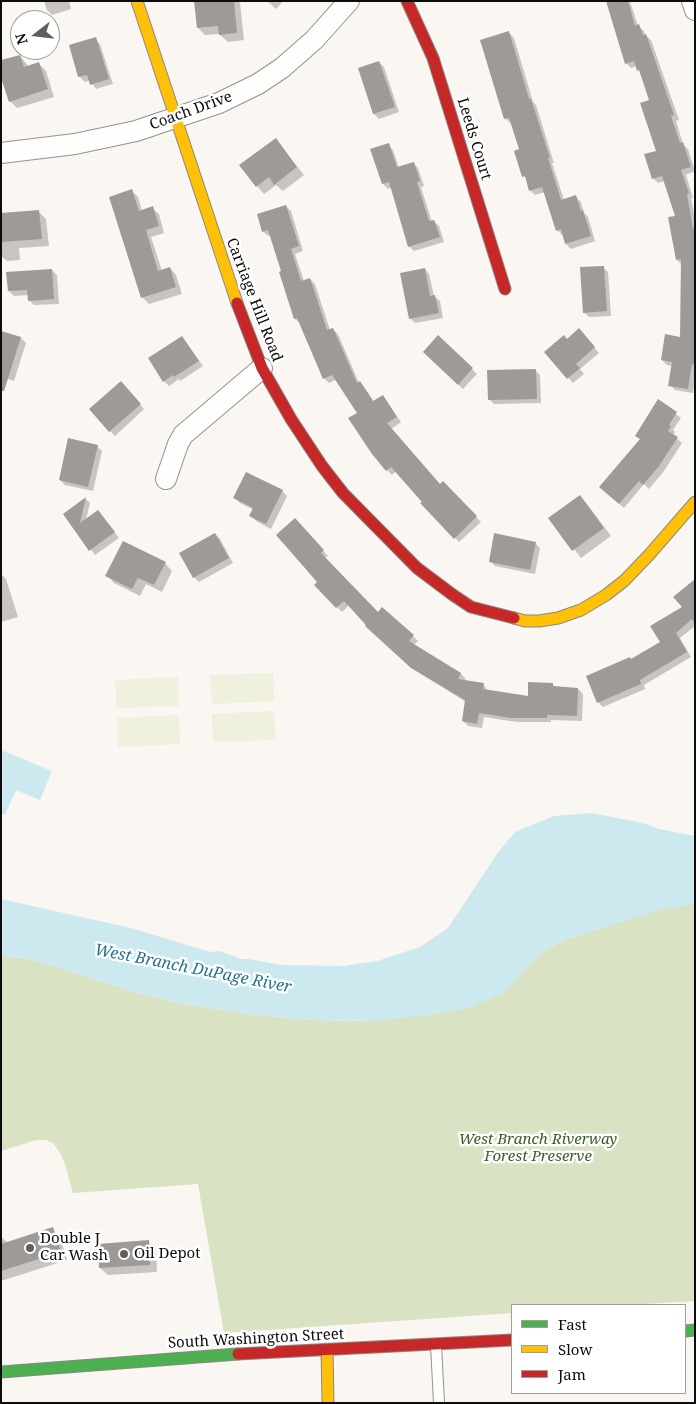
<!DOCTYPE html>
<html>
<head>
<meta charset="utf-8">
<style>
	body { margin:0 }
	#map { position:relative; width:696px; height:1404px; overflow:hidden; background:#faf6f2; font-family:"Noto Serif",serif }
	canvas { display:block }
	.frame { position:absolute; inset:0; border:2px solid #0c0c0c; pointer-events:none }
	.legend { position:absolute; left:511px; top:1304px; width:175px; height:90px; box-sizing:border-box; background:#fff; border:1px solid #9e9e9e; margin:0; padding:6px 9px; list-style:none; font-size:15px; color:#0c0c0c }
	.legend li { display:flex; align-items:center; gap:10px; height:25px }
	.legend b { width:25px; border:1px solid #9e9e9e }
	.north { position:absolute; left:10px; top:10px; width:50px; height:50px; box-sizing:border-box; background:#fff; border:1px solid #9e9e9e; border-radius:50%; rotate:254deg; font-size:14px; font-weight:700; line-height:20px; text-align:center; color:#0c0c0c }
	.north::after { content:''; display:block; margin:auto; width:18px; height:22px; background:#5f5e5c; clip-path:polygon(50% 0,100% 100%,50% 72%,0 100%) }
</style>
</head>
<body>
<div id="map">
<canvas width="696" height="1404"></canvas>
<div class="frame"></div>
<ul class="legend">
<li><b style="height:6px;background:#4caf50"></b>Fast</li>
<li><b style="height:6px;background:#ffc107"></b>Slow</li>
<li><b style="height:6px;background:#c62828"></b>Jam</li>
</ul>
<div class="north">N</div>
</div>
<script>
const ctx = document.querySelector('canvas').getContext('2d');
ctx.lineJoin = 'round';
function fill(path, color) { ctx.fillStyle = color; ctx.fill(path, 'evenodd'); }
const poly = rows => new Path2D(rows.map(r => 'M' + r).join(''));
function stroke(path, color, width, dash) { ctx.strokeStyle = color; ctx.lineWidth = width; ctx.lineCap = dash ? 'butt' : 'round'; ctx.setLineDash(dash || []); ctx.stroke(path); }
function write(font, color, halo, rows, align = 'center') {
  ctx.font = font + ' "Noto Serif",serif'; ctx.lineWidth = 5; ctx.setLineDash([]); ctx.textBaseline = 'middle'; ctx.strokeStyle = halo; ctx.fillStyle = color; for (const [text, x, y, turn = 0] of rows) {
    ctx.save(); ctx.translate(x, y); ctx.rotate((+turn || 0) * Math.PI / 180); ctx.textAlign = isNaN(turn) ? turn : align; if (halo) ctx.strokeText(text, 0, 0); ctx.fillText(text, 0, 0); ctx.restore();
  }
}
fill(poly([
	[689,904,695,904,695,1301,626,1305,512,1305,512,1313,224,1333,198,1184,73,1193,65,1164,60,1153,54,1144,46,1140,36,1140,1,1151,1,956,31,959,138,993,183,1004,249,1014,313,1020,374,1021,503,993,542,952,567,939,625,920,663,909]
]), '#d9e2c3');
fill(poly([
	[273,673,274,701,212,704,210,675],
	[178,677,179,706,117,708,115,680],
	[274,711,276,740,213,742,212,714],
	[179,715,180,744,118,747,117,718]
]), '#eff0dd');
fill(poly([
	[1,750,52,771,40,800,16,790,5,815,1,814],
	[591,813,643,823,659,829,695,836,695,904,663,909,567,939,542,952,503,993,473,1007,429,1015,374,1021,313,1020,249,1014,183,1004,138,993,31,959,1,956,1,899,135,929,210,952,220,951,241,959,249,959,280,965,344,966,377,961,420,947,448,928,499,851,515,832,554,816]
]), '#cce9ef');
fill(poly([
	[44,1,69,1,71,9,52,15,47,10],
	[195,1,238,1,240,3,244,40,228,42,219,34,205,35,198,28],
	[267,1,283,1,276,9],
	[608,1,630,1,638,26,644,31,645,35,651,40,679,120,676,121,683,144,688,149,695,171,686,175,693,198,691,198,695,219,695,381,693,393,675,390,670,385,672,366,667,365,662,360,682,338,682,265,677,260,676,217,665,181,658,183,653,178,657,151,650,101,642,74,637,66,631,68,626,63],
	[509,33,514,38,533,102,536,105,554,163,552,163,564,200,576,197,581,202,584,213,588,217,595,241,571,249,566,244,563,235,562,235,557,230,545,192,535,195,530,190,527,180,524,176,520,150,512,123,510,123,505,118],
	[95,39,100,44,113,84,96,89,90,80,85,82,80,77,70,46],
	[20,56,29,67,39,64,46,71,54,97,17,108,10,101],
	[379,62,384,67,399,112,379,119,374,114,359,69],
	[276,140,304,175,283,191,276,185,264,194,257,186],
	[388,145,393,150,399,168,413,163,418,168,424,186,421,187,432,222,434,221,439,226,444,242,414,251,409,246,392,187,388,189,383,184],
	[132,191,138,197,142,211,152,208,159,214,164,233,151,237,162,271,170,268,176,275,182,294,149,304,143,298,111,197],
	[286,206,291,211,303,251,295,254,304,281,310,279,315,284,330,330,333,329,338,334,359,383,365,388,374,402,387,402,401,422,391,429,440,486,443,483,481,522,459,542,422,503,423,502,396,471,392,475,387,470,359,413,337,379,329,383,324,378,301,324,295,319,280,272,282,272,271,235,268,236,263,231],
	[39,212,46,219,49,246,19,248,20,260,7,261,1,256,1,215],
	[603,267,608,272,611,316,589,317,584,312],
	[425,269,429,274,434,296,440,301,443,318,415,323,410,318],
	[52,270,57,275,59,304,34,305,29,300,29,295,14,296,9,291],
	[1,332,21,338,26,343,14,381,5,378,1,391],
	[583,335,599,353,580,369,584,374,573,383,545,352,567,340],
	[182,337,203,366,180,381,179,379,169,386,164,381],
	[438,337,477,374,463,389,424,352],
	[535,370,540,375,541,403,494,404,489,399],
	[125,388,144,409,115,436,110,431],
	[659,401,681,418,673,430,675,432,673,435,682,443,664,471,649,489,644,484,624,508,606,492,641,440,636,435],
	[97,446,102,451,93,491,65,485,60,480],
	[282,491,287,496,271,529,256,521,251,516,254,510,240,503,235,498],
	[580,497,587,504,611,536,581,558,550,518],
	[86,499,90,503,86,520,98,511,119,538,95,555,65,514],
	[300,525,328,556,325,558,378,613,413,636,418,641,414,645,461,674,466,679,464,681,483,684,488,691,529,698,552,684,556,688,578,689,583,694,582,721,551,720,551,722,517,722,484,717,482,728,468,726,463,721,466,702,418,672,371,631,349,605,342,612,315,585,318,582],
	[215,534,220,539,233,563,199,582,194,577],
	[535,543,540,548,535,574,495,566,490,561],
	[165,563,172,571,162,592,146,584,140,596,114,583,107,575],
	[1,574,6,579,18,617,1,622],
	[695,581,695,626,680,638,691,657,644,685,645,689,603,707,598,702,631,661,661,643,684,608],
	[52,1229,60,1237,67,1260,1,1281,1,1237,8,1243],
	[148,1242,156,1249,157,1272,108,1275,100,1268]
]), '#0003');
fill(poly([
	[194,1,234,1,237,33,219,35,218,26,197,28],
	[606,1,628,1,635,26,639,24,643,35,646,34,674,115,671,116,680,143,683,142,691,167,681,170,689,193,687,194,693,229,695,228,695,365,692,364,688,389,668,386,672,362,661,360,665,334,680,337,681,259,676,260,668,217,675,216,662,176,652,179,644,154,656,151,640,103,649,100,639,70,637,71,634,61,625,64],
	[509,31,529,99,531,99,550,158,548,158,561,200,576,195,581,211,583,210,591,236,565,244,561,229,556,231,542,187,529,191,525,176,522,177,514,151,519,149,509,118,504,119,480,40],
	[96,37,109,79,90,85,87,75,78,77,69,45],
	[20,55,24,67,39,62,48,89,9,102,1,78,1,60],
	[379,61,395,107,373,114,358,68],
	[276,138,297,167,274,185,269,177,256,187,239,165],
	[389,143,397,167,414,162,420,181,417,182,429,221,434,220,440,237,408,247,389,182,382,184,370,149],
	[132,189,139,211,153,206,159,226,146,230,158,271,170,267,176,287,141,298,109,197],
	[286,205,299,246,291,249,301,281,310,278,327,330,333,328,357,383,360,381,373,401,383,395,397,417,387,423,440,484,443,481,477,516,454,539,420,503,422,502,391,467,386,471,372,454,348,418,357,413,332,375,323,379,297,318,294,319,279,272,281,271,268,230,262,232,257,214],
	[39,210,42,239,1,242,1,213],
	[604,266,607,311,583,313,580,267],
	[425,268,430,296,435,295,439,313,409,319,400,273],
	[52,269,54,299,28,301,27,290,8,291,6,272],
	[579,328,595,347,576,364,580,368,567,379,544,352,564,335,567,339],
	[1,331,21,337,4,391,1,391],
	[438,335,473,368,458,385,423,352],
	[182,336,199,361,174,377,173,375,163,382,148,358],
	[536,369,537,399,488,400,487,370],
	[121,381,141,404,109,432,89,409],
	[658,399,677,412,669,425,671,426,668,431,678,437,659,466,643,485,639,481,619,504,599,487,640,439,635,436],
	[68,438,98,445,88,487,59,480],
	[246,472,283,490,266,524,249,516,253,508,233,498],
	[580,495,604,528,572,551,548,518],
	[86,497,80,523,98,510,115,532,89,551,63,514],
	[295,518,324,550,321,553,378,612,382,607,414,635,409,641,461,673,458,679,484,683,483,689,528,696,528,682,553,683,553,686,578,688,577,716,547,715,547,718,511,718,479,713,477,724,462,721,465,700,411,668,365,626,366,625,344,601,336,608,314,585,317,582,276,535],
	[215,533,229,558,193,578,179,553],
	[494,533,536,542,530,570,489,562],
	[123,541,166,562,154,585,138,578,132,589,105,576],
	[695,579,695,623,692,619,676,633,687,652,640,680,641,684,597,703,586,676,630,657,631,659,660,642,650,626,682,607,673,597],
	[53,1227,61,1252,1,1271,1,1244],
	[149,1240,150,1265,99,1268,98,1244]
]), '#9d9a97');
const lane = poly([
	[436,1345,439,1403]
]);
const street = poly([
	[692,1,695,10],
	[1,153,75,144,136,131,219,103,258,84,282,68,314,40,349,1],
	[166,479,178,444,183,435,262,368]
]);
const fast = poly([
	[685,1331,695,1330],
	[1,1372,238,1354]
]);
const slow = poly([
	[137,1,237,303],
	[514,618,525,621,539,621,558,618,581,610,606,595,624,581,649,555,695,502],
	[327,1349,328,1403]
]);
const jam = poly([
	[407,1,433,58,505,289],
	[237,303,262,368,291,419,322,466,343,493,417,568,453,595,471,607,514,618],
	[238,1354,512,1340]
]);
stroke(lane, '#939190', 12);
stroke(street, '#939190', 22);
stroke(fast, '#8a8886', 13);
stroke(slow, '#8a8886', 13);
stroke(jam, '#8a8886', 13);
stroke(lane, '#fefefd', 10);
stroke(street, '#fefefd', 20);
stroke(fast, '#4caf50', 11);
stroke(slow, '#ffc107', 11);
stroke(jam, '#c62828', 11);
for (const [x, y, r, color] of [
	[30,1248,5,"#5f5e5c"],
	[124,1254,5,"#5f5e5c"]
]) { const dot = new Path2D(); dot.arc(x, y, r, 0, 2 * Math.PI); ctx.fillStyle = color; ctx.fill(dot); stroke(dot, '#fff', 2); }
write('15px', '#0c0c0c', '#fff', [
	["Coach Drive",191,111,-20],
	["Leeds Court",474,139,73],
	["Carriage Hill Road",254,300,69],
	["South Washington Street",256,1339,-3]
]);
write('italic 15px', '#395c25', '#fff', [
	["West Branch Riverway",538,1140],
	["Forest Preserve",538,1157]
]);
write('15px', '#0c0c0c', '#fff', [
	["Double J",40,1239],
	["Car Wash",40,1256],
	["Oil Depot",134,1254]
], 'left');
write('italic 16px', '#25728f', '#fff', [
	["West Branch DuPage River",193,969,11]
]);
</script>
</body>
</html>
